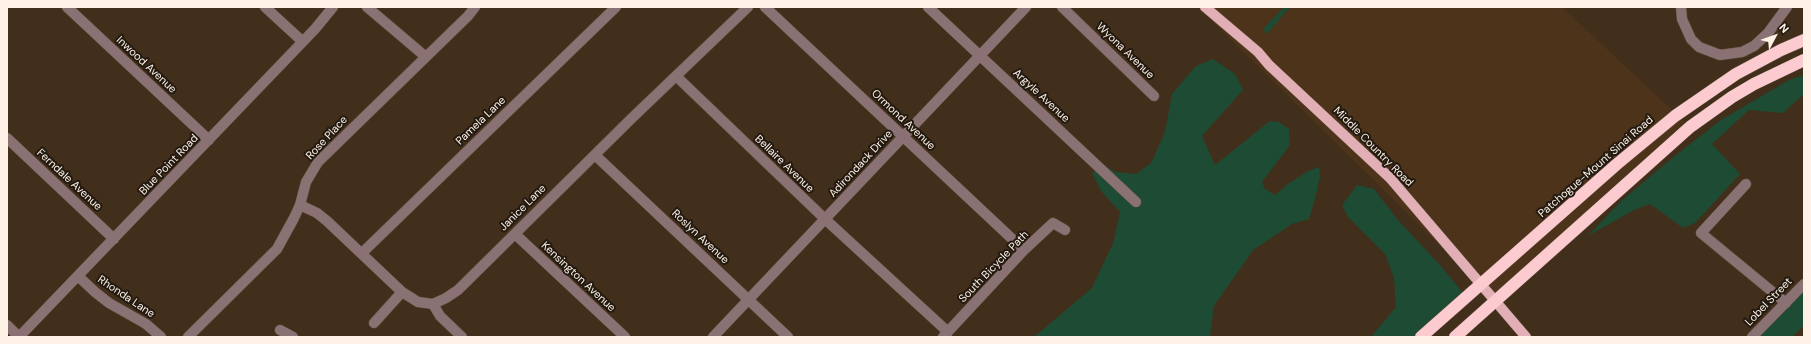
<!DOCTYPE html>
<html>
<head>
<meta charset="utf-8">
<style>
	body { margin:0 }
	#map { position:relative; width:1811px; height:344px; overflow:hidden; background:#422f1b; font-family:"DM Sans",sans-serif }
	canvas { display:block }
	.frame { position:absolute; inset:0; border:8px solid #fef1e5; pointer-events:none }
	.north { position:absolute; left:1755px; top:16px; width:40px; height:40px; -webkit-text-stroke:3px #221910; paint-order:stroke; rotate:49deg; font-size:11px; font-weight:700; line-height:16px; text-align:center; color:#fef1e5 }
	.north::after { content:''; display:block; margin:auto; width:14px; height:18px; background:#fef1e5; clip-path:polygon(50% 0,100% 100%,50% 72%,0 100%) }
</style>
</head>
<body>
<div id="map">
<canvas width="1811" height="344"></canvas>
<div class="frame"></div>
<div class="north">N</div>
</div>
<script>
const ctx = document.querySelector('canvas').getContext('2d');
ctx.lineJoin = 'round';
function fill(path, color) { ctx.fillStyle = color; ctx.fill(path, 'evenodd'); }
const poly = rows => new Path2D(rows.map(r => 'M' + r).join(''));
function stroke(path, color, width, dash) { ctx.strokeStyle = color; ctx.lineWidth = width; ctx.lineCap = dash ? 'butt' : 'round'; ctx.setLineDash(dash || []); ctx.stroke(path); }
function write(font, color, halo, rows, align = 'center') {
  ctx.font = font + ' "DM Sans",sans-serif'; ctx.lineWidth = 4; ctx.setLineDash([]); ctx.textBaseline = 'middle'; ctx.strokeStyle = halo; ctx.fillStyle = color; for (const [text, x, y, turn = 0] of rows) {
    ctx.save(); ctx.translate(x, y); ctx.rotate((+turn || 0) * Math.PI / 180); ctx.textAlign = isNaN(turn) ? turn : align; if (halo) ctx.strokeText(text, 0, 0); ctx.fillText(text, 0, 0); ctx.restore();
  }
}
fill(poly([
	[1198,7,1562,7,1690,127,1496,301]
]), '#4c331a');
fill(poly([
	[1284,7,1290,7,1267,34,1263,29],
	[1213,59,1235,74,1243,90,1202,136,1215,165,1270,121,1279,122,1289,129,1290,145,1262,182,1265,189,1275,195,1288,184,1308,171,1319,167,1320,176,1315,199,1309,219,1292,224,1253,250,1214,306,1210,337,1034,337,1092,288,1114,241,1120,212,1101,191,1092,173,1103,164,1115,172,1136,174,1151,163,1165,132,1172,94,1196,66],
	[1804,75,1804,94,1783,113,1749,110,1712,144,1740,174,1695,223,1683,228,1650,204,1632,211,1588,236,1621,201,1676,155,1721,120,1789,80],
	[1357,185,1374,189,1397,219,1440,265,1463,293,1415,337,1371,337,1396,307,1394,278,1385,254,1348,217,1342,205],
	[1804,290,1804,325,1792,337,1758,337]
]), '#1d4b33');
const minor = poly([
	[67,7,209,140],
	[265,7,302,41],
	[367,7,426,57],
	[765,7,1024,250],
	[928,7,1136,202],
	[1062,7,1154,96],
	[1681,7,1682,19,1691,39,1699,47,1720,55,1742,52,1754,46,1768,33,1787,7],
	[676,76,826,220,948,332],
	[7,138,114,239],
	[595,155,788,337],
	[1746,184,1701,233,1786,303],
	[300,205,317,213,327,221,402,292,418,302,433,304,446,298,458,290,632,118,748,7],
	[515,234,625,337],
	[362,253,616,7],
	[79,277,95,292,109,303,146,324,161,337],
	[433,304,440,316,462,337],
	[374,323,402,292],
	[7,325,19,337,315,29,333,7],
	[280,330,293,337],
	[188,337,277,249,294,218,300,205,306,182,318,162,468,16,475,7],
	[713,337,1026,7],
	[943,337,1024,250,1053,223,1065,230],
	[1752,337,1804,284]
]);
const major = poly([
	[1205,7,1258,52,1269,65,1390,178,1526,337]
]);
const highway = poly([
	[1421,337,1617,164,1675,116,1736,74,1781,50,1804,40],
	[1455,337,1690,127,1732,97,1754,84,1804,60]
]);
stroke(minor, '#604e3b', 11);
stroke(major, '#604e3b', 11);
stroke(highway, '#604e3b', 13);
stroke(minor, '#8a7274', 10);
stroke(major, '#e1afb5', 10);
stroke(highway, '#fccbd0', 12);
write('11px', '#fef1e5', '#221910', [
	["Wyona Avenue",1125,51,44],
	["Inwood Avenue",146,65,43],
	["Argyle Avenue",1041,96,43],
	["Ormond Avenue",903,120,43],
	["Pamela Lane",481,121,-44],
	["Rose Place",327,138,-47],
	["Middle Country Road",1373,147,45],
	["Bellaire Avenue",784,164,44],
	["Adirondack Drive",861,164,-47],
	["Blue Point Road",169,165,-46],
	["Patchogue-Mount Sinai Road",1596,167,-41],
	["Ferndale Avenue",69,180,43],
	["Janice Lane",523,208,-45],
	["Roslyn Avenue",700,237,43],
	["South Bicycle Path",994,267,-46],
	["Kensington Avenue",578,277,43],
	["Rhonda Lane",126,297,34],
	["Lobel Street",1769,302,-46]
]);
</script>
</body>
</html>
